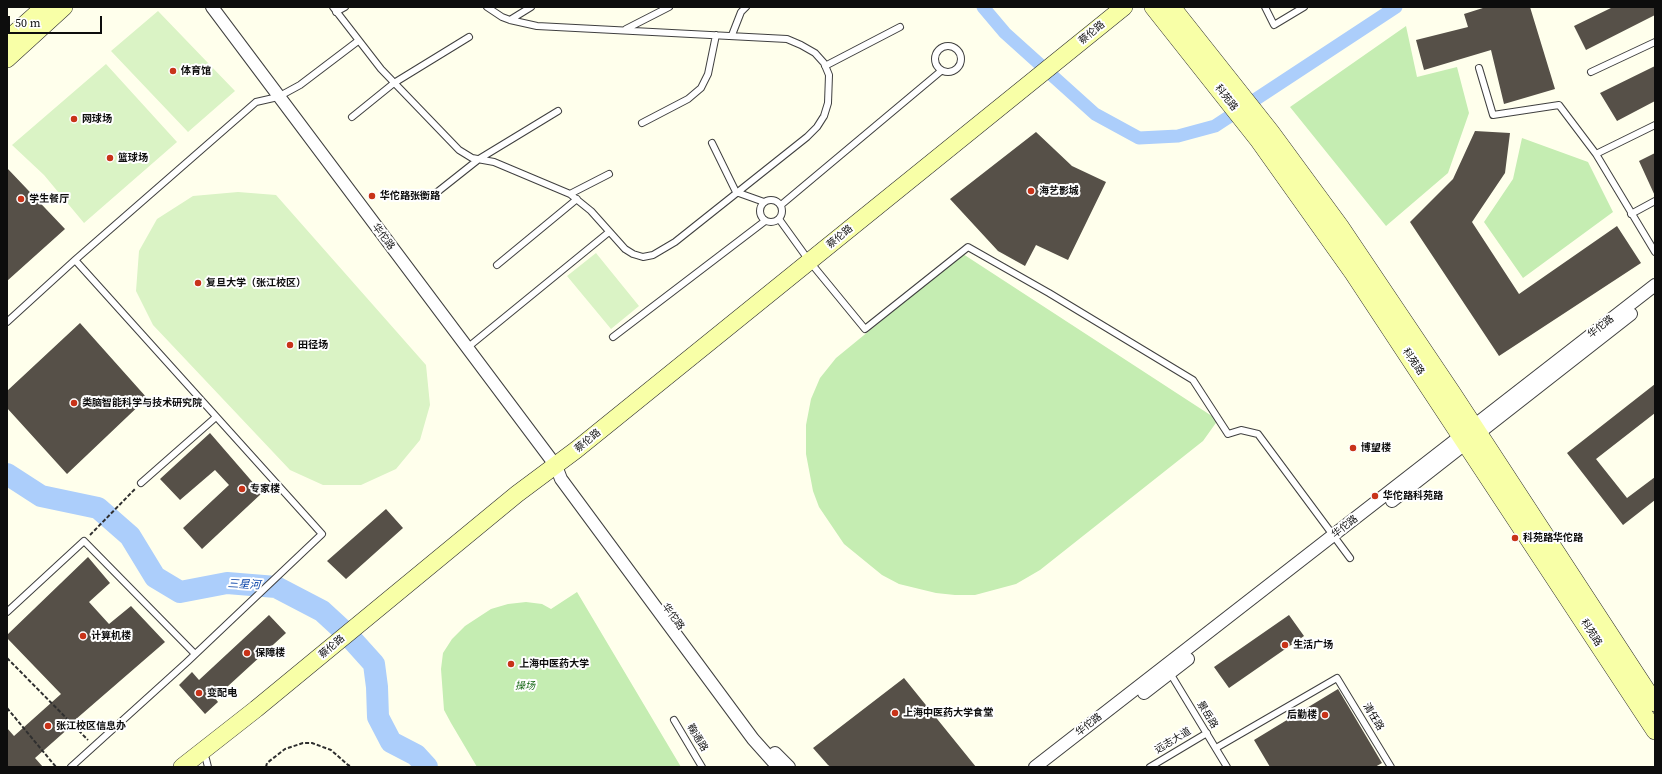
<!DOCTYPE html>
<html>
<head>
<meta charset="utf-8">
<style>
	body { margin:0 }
	#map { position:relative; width:1662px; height:774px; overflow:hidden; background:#ffffec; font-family:"Source Serif 4",serif }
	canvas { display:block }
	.frame { position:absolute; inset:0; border:8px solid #0d0d0d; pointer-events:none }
	.scale { position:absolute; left:8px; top:16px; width:94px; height:18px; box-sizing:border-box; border:2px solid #0d0d0d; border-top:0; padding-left:5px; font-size:12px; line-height:14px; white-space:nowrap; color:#0d0d0d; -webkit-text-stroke:3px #fff; paint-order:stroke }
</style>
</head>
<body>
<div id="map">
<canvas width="1662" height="774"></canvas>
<div class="frame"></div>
<div class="scale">50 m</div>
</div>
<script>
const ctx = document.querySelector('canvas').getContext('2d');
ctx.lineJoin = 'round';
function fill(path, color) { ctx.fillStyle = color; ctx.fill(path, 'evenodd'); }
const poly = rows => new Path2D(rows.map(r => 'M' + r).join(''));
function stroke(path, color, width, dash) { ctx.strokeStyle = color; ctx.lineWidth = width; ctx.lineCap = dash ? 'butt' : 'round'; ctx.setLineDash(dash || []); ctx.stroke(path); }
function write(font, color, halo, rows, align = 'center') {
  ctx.font = font + ' "Source Serif 4","Noto Sans SC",serif'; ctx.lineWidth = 4; ctx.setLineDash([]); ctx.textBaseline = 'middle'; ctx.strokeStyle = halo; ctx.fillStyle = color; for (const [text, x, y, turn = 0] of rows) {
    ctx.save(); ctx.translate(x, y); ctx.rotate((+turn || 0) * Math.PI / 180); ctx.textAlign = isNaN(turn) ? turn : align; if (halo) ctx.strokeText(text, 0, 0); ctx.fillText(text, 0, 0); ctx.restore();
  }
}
fill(poly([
	[1406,26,1417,77,1457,67,1469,113,1448,173,1386,226,1290,107],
	[1522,138,1588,162,1613,212,1523,278,1484,222,1513,179],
	[963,254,1218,420,1203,441,1040,570,1016,584,975,595,955,595,936,593,899,584,882,575,844,544,819,507,813,491,806,454,806,425,811,399,820,378,836,358],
	[577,592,681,767,477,767,451,723,444,710,441,669,443,653,452,639,465,626,491,609,508,604,526,602,542,604,551,609]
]), '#c5edb2');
fill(poly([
	[158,11,235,91,188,132,111,51],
	[106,64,177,142,84,223,44,175,12,145],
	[238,192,276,195,426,365,430,405,420,440,396,469,361,485,323,485,290,470,153,325,136,291,139,251,157,219,193,196],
	[596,253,639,306,611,329,567,276]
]), '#daf3c5');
stroke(poly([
	[983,7,1005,33,1095,114,1139,138,1178,136,1215,126,1396,7]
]), '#accefb', 13);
stroke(poly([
	[7,474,41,496,98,508,130,536,155,577,180,592,227,583,276,587,322,611,347,634,374,664,377,687,378,717,391,742,416,755,427,767]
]), '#accefb', 22);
fill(poly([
	[1486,7,1530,7,1555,89,1504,104,1491,50,1424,70,1416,40,1468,27,1464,14],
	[1613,7,1655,7,1655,15,1586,50,1574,26],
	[1655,66,1655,101,1617,121,1600,93],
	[1475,131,1510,133,1505,173,1472,222,1519,294,1617,226,1641,263,1499,356,1410,222,1453,179],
	[1036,132,1072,166,1106,182,1068,260,1036,245,1025,266,998,251,950,199],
	[1655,153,1655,196,1639,161],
	[7,168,65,229,7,281],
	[80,323,147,398,67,474,7,408,7,391],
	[1655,384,1655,413,1596,459,1627,498,1655,477,1655,500,1623,525,1567,453],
	[210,433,262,493,202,549,183,528,229,485,215,470,180,500,160,479],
	[386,509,403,528,346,579,327,561],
	[88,557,110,583,89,602,109,624,131,606,165,642,68,726,70,727,35,758,43,767,7,767,7,728,14,736,61,694,7,638,7,635],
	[269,615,286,633,215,698,218,702,205,714,179,685,192,672,199,680],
	[1289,615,1304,636,1229,688,1214,667],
	[904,678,976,767,831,767,828,765,813,748],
	[1338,689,1382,763,1375,767,1270,767,1254,740]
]), '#565048');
const lane = poly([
	[333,7,381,69,459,150,472,158,494,162,570,194,591,211,625,249,633,254,643,257,653,255,675,242,807,137,817,127,824,116,828,103,829,75,824,63,815,53,801,45,787,39,537,26,510,20,502,17,487,7],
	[1265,7,1274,25,1304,7],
	[336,12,345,7],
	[510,20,531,7],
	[626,29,669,7],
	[732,35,741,12,746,7],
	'935 59a13 13 0 1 1 26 0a13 13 0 1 1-26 0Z',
	[825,66,900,27],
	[1479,68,1493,115,1559,105,1596,154,1655,252],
	[1591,72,1655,42],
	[352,117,394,83,469,37],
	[642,123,688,99,701,88,708,74,716,35],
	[712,143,736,192,764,202],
	[1596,154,1655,125],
	[570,194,609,174],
	[431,197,479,159,558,111],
	'760 211a11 11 0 1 1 22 0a11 11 0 1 1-22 0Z',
	[781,205,941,71],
	[1631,214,1655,201],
	[779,219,810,262,865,329,968,247,1049,293,1193,380,1228,434,1241,430,1258,434,1350,558],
	[497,265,577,199],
	[7,322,75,260,256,102,278,97,300,85,358,41],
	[613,337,765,221],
	[467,348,609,232],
	[141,483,216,417],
	[7,612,84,541,195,654],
	[1170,673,1227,767],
	[674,720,702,767],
	[1216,748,1337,678,1391,767],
	[206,759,208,767],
	[71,767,187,662,322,534,75,260],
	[1150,767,1207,733]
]);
const street = poly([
	[212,7,556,466,561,479,753,739,778,767],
	[1392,501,1631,314],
	[1144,693,1188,659],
	[775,753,789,767],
	[1035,767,1655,285]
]);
const secondary = poly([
	[1153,7,1259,141,1353,273,1655,731],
	[1172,7,1271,132,1340,226,1453,394,1655,703],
	[7,40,44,7],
	[7,59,64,7],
	[182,767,256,709,517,494,576,450,1124,7]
]);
stroke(lane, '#404040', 8);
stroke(street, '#404040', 14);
stroke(secondary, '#2f2f2f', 18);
stroke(poly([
	[90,535,135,489],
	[7,658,88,740],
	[7,708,56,767],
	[266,767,267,763,285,749,303,743,312,743,331,750,348,765,352,767]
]), '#2f2f2f', 2, [4, 2]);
stroke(lane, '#fff', 6);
stroke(street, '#fff', 12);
stroke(secondary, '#f8ffa7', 17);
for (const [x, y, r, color] of [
	[173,71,4,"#c83319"],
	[74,119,4,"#c83319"],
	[110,158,4,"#c83319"],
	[1031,191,4,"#c83319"],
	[372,196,4,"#c83319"],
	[21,199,4,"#c83319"],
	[198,283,4,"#c83319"],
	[290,345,4,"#c83319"],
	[74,403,4,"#c83319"],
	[1353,448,4,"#c83319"],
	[242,489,4,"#c83319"],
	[1375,496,4,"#c83319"],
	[1515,538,4,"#c83319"],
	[83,636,4,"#c83319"],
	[1285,645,4,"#c83319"],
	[247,653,4,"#c83319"],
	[511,664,4,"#c83319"],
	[199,693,4,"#c83319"],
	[895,713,4,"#c83319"],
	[1325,715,4,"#c83319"],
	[48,726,4,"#c83319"]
]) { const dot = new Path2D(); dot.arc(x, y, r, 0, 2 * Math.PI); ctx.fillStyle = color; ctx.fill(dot); stroke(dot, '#fff', 1.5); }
write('10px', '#0d0d0d', '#fff', [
	["蔡伦路",1092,33,-39],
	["科苑路",1226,98,52],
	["华佗路",383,237,53],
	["蔡伦路",840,237,-39],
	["华佗路",1601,327,-38],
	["科苑路",1413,362,56],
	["蔡伦路",588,441,-39],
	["华佗路",1345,527,-38],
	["华佗路",673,617,54],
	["科苑路",1591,633,57],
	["蔡伦路",332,647,-40],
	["景岳路",1207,715,59],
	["清任路",1373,717,59],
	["华佗路",1089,725,-38],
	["鞠通路",697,738,59],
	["远志大道",1173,741,-31]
]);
write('bold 10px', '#0d0d0d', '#fff', [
	["体育馆",181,71],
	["网球场",82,119],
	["篮球场",118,158],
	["海艺影城",1039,191],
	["华佗路张衡路",380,196],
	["学生餐厅",29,199],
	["复旦大学（张江校区）",206,283],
	["田径场",298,345],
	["类脑智能科学与技术研究院",82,403],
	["博望楼",1361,448],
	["专家楼",250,489],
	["华佗路科苑路",1383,496],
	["科苑路华佗路",1523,538],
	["计算机楼",91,636],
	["生活广场",1293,645],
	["保障楼",255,653],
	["上海中医药大学",519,664],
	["变配电",207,693],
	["上海中医药大学食堂",903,713],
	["后勤楼",1317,715,"right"],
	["张江校区信息办",56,726]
], 'left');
write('italic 10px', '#196a18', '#fff', [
	["操场",525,686]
]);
write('italic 11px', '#0c45a9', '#fff', [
	["三星河",244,585,3]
]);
</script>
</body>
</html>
